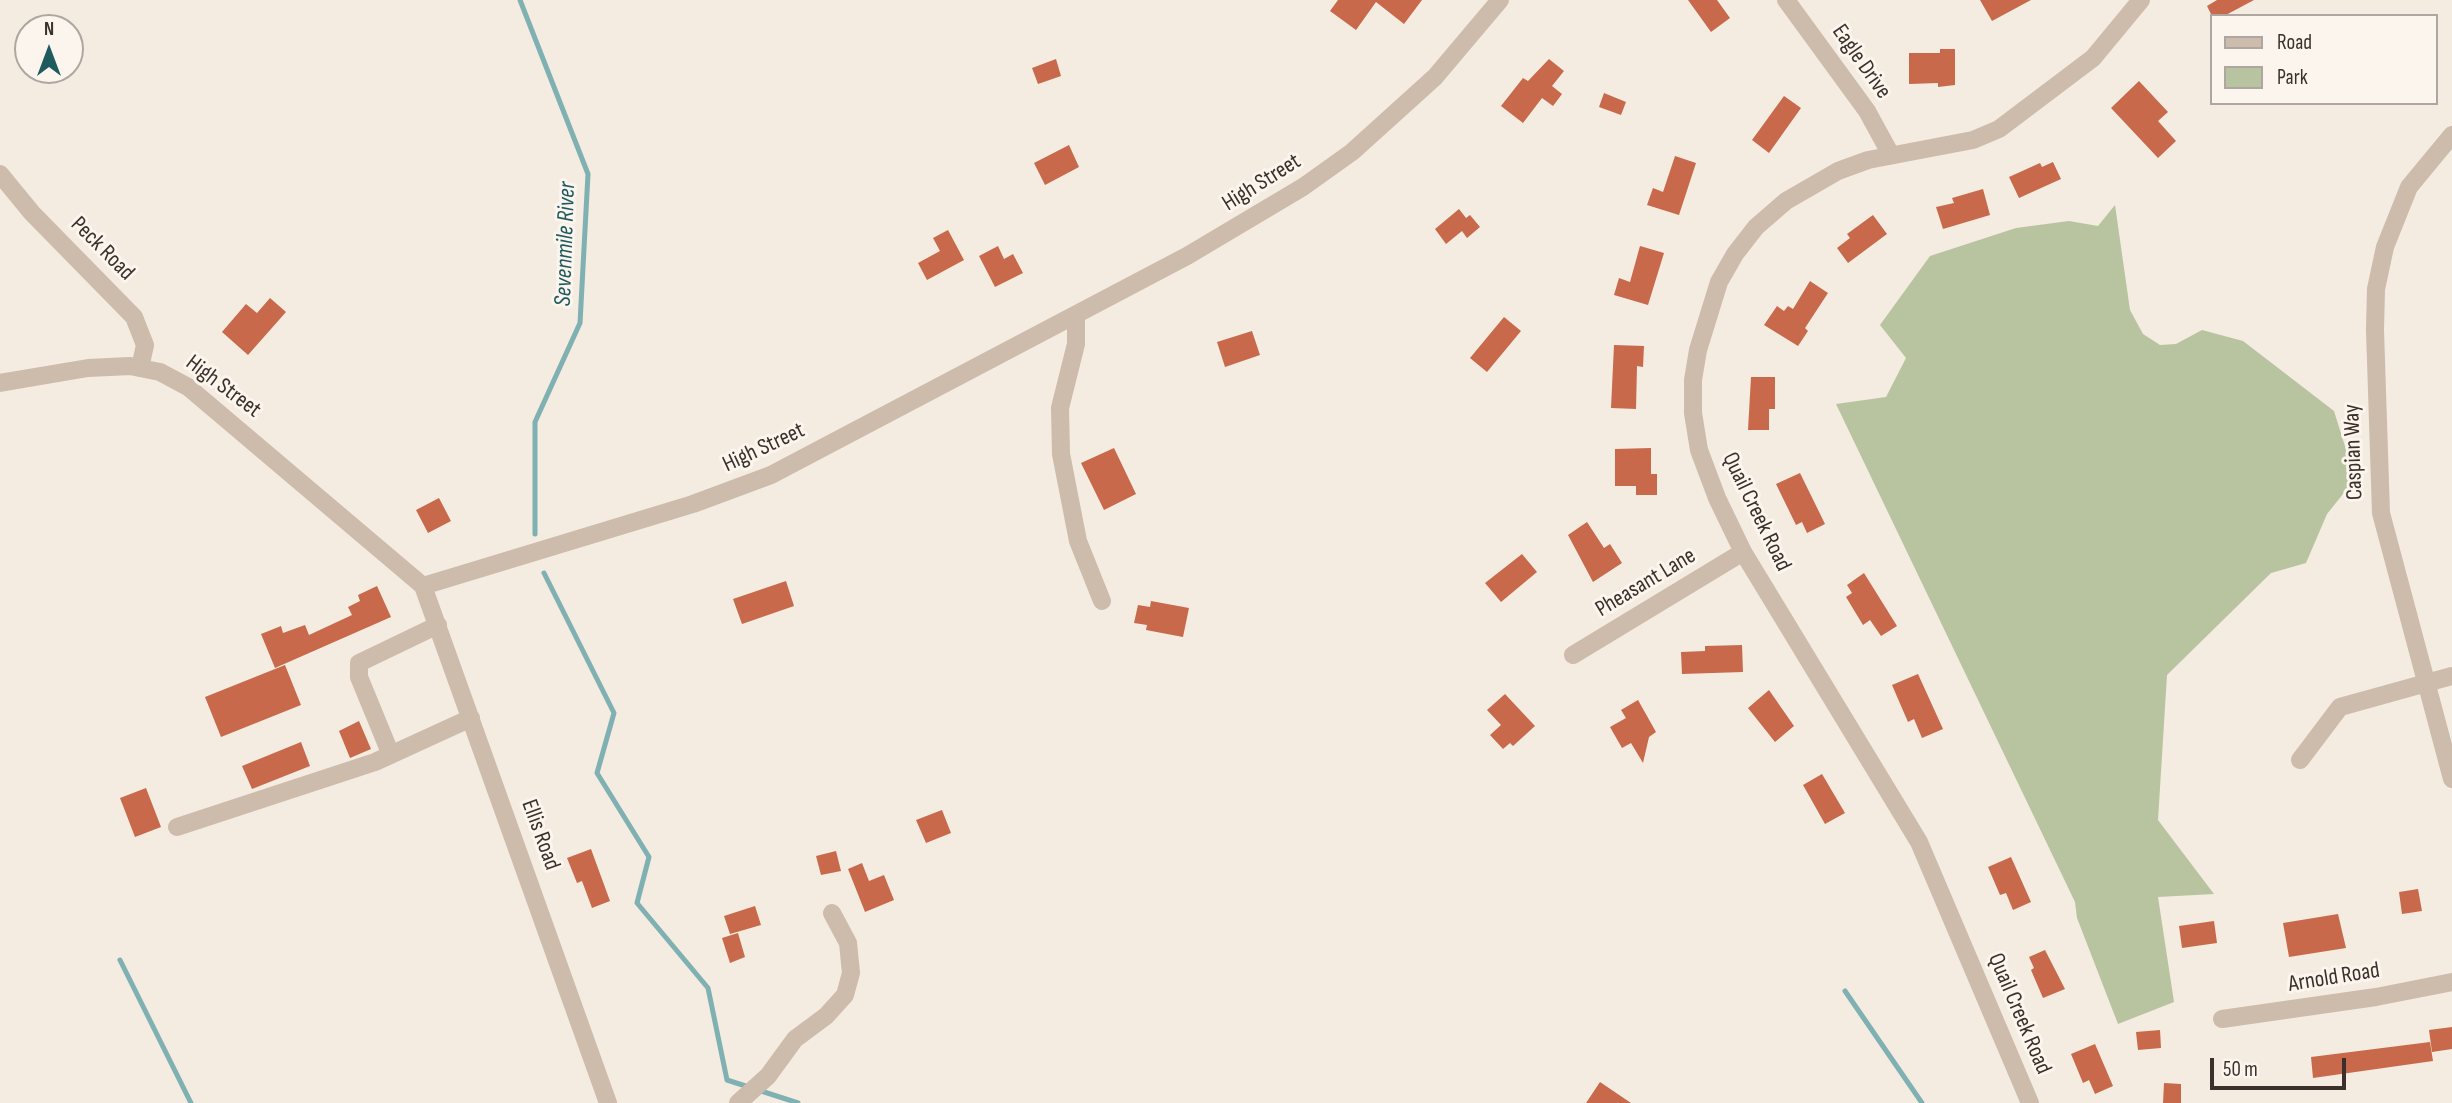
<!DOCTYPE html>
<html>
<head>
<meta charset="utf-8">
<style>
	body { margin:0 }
	#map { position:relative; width:2452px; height:1103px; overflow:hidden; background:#f4ebe1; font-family:"Sofia Sans Condensed",sans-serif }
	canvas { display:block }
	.legend { position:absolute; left:2210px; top:14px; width:228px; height:91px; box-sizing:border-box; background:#fbf5ee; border:2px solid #aea6a0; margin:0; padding:9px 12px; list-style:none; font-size:21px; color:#3b302b }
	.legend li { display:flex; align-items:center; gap:14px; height:35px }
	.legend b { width:35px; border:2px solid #aea6a0 }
	.north { position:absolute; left:14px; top:14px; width:70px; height:70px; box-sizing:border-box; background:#fbf5ee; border:2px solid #aea6a0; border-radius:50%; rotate:0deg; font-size:19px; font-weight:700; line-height:28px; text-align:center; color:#3b302b }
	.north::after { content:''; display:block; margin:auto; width:24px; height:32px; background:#1f5a5e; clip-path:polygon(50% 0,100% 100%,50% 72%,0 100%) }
	.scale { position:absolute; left:2210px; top:1058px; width:136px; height:32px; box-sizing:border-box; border:4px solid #3b302b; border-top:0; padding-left:9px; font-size:21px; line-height:24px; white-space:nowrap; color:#3b302b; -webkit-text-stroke:5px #fbf5ee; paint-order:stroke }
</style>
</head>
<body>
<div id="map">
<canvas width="2452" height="1103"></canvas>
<ul class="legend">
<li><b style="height:9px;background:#cdbbac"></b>Road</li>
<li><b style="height:19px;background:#b8c4a0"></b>Park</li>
</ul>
<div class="north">N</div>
<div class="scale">50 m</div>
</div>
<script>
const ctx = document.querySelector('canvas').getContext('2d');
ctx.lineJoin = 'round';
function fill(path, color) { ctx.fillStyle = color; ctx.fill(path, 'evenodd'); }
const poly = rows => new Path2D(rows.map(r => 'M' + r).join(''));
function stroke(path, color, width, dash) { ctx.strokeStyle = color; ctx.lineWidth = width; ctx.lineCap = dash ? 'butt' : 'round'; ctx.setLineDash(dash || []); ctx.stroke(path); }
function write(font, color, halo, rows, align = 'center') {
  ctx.font = font + ' "Sofia Sans Condensed",sans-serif'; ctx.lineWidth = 6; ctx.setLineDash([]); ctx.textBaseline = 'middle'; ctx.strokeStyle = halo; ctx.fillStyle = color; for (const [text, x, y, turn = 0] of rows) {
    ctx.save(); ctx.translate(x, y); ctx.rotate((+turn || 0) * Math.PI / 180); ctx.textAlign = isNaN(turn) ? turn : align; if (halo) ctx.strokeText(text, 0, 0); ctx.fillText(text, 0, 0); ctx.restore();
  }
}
fill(poly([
	[2115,205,2130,310,2143,334,2160,345,2176,344,2202,330,2243,341,2334,411,2348,456,2351,484,2327,514,2306,563,2271,573,2167,675,2158,820,2214,894,2158,897,2174,1002,2118,1024,2077,918,2075,902,1836,404,1886,397,1906,358,1880,325,1930,256,2016,228,2069,221,2098,226]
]), '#b8c4a0');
stroke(poly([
	[520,0,588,174,580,323,535,422,535,534],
	[544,573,614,713,597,773,649,857,637,903,708,988,727,1080,798,1103],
	[120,960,191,1103],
	[1845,991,1922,1103]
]), '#7fb0b2', 5);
fill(poly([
	[1338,0,1422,0,1404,24,1376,2,1356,30,1330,11],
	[1688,0,1717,0,1730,18,1711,32],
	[1980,0,2031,0,1992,21],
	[2217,0,2254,0,2224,16,2212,16,2207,6],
	[1940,49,1955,49,1955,85,1938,87,1938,83,1909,84,1909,53,1940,53],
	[1056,59,1061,76,1038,84,1032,68],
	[1549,59,1564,71,1552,86,1562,94,1553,106,1542,98,1523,123,1501,106,1523,78,1528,81],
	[2139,81,2168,112,2158,121,2176,141,2158,158,2111,108],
	[1604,93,1626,102,1621,115,1599,107],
	[1784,96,1801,108,1769,153,1752,140],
	[1069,145,1079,167,1045,185,1034,163],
	[1675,156,1696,163,1679,215,1647,205,1653,188,1663,192],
	[2053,162,2061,179,2019,198,2009,177,2040,163,2042,167],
	[1983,189,1990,215,1943,229,1936,207,1954,203,1952,198],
	[1459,209,1466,218,1470,215,1480,227,1467,238,1462,231,1446,244,1435,229],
	[1873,215,1887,234,1848,263,1837,248,1850,238,1847,234],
	[948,230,964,260,927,280,918,263,940,251,933,238],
	[998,246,1004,259,1013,254,1023,273,995,287,979,256],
	[1640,246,1664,253,1648,305,1614,295,1619,278,1630,282],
	[1810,281,1828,293,1805,328,1808,331,1798,346,1764,325,1777,306,1784,311,1788,306,1793,309],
	[270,298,286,312,248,355,222,332,246,304,257,313],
	[1504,317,1521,331,1487,372,1470,358],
	[1252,331,1260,355,1225,367,1217,342],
	[1614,345,1644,346,1643,367,1637,366,1636,409,1611,408],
	[1751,377,1775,377,1775,409,1769,409,1769,430,1748,430],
	[1114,448,1136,494,1104,510,1081,463],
	[1651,448,1651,474,1657,474,1657,495,1636,495,1636,486,1615,486,1615,449],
	[1800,473,1825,524,1807,533,1802,522,1796,525,1776,484],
	[439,498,451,521,428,533,416,510],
	[1587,522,1604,548,1610,544,1622,563,1593,582,1568,535],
	[1522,554,1537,572,1501,602,1485,583],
	[1864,573,1897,626,1881,636,1870,620,1863,625,1846,597,1852,593,1847,585],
	[786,581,794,606,742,624,733,599],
	[377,586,391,617,275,668,261,634,281,626,283,633,305,625,309,635,352,615,348,607,360,601,358,595],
	[1151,601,1189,608,1183,637,1146,630,1147,625,1134,623,1138,605,1150,607],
	[1742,645,1743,672,1682,674,1681,652,1705,651,1705,646],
	[285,665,301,705,221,737,205,697],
	[1918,674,1943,729,1922,738,1914,719,1908,722,1892,685],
	[1769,690,1794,726,1775,742,1748,708],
	[1505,694,1535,726,1513,746,1510,743,1503,749,1490,735,1501,725,1487,710],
	[1638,700,1656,732,1649,737,1643,763,1631,743,1622,748,1610,727,1626,718,1621,710],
	[359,721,371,749,350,758,339,731],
	[301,742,310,766,252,789,242,766],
	[1822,774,1845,813,1825,824,1803,785],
	[146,788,161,827,135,837,120,798],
	[942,810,951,833,926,843,916,820],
	[591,849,610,901,592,908,582,881,577,883,567,858],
	[836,851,841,871,821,875,816,856],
	[2011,857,2031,902,2013,910,2006,893,2000,895,1988,867],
	[862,863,869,881,884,875,894,900,865,912,848,869],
	[2418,889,2422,911,2402,914,2399,892],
	[755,906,761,925,730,934,724,916],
	[2338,914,2346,948,2289,957,2283,923],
	[2214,921,2217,943,2182,948,2179,926],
	[738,933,745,957,730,963,722,938],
	[2045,950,2065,989,2043,998,2031,970,2034,968,2029,957],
	[2452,1027,2452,1049,2432,1052,2429,1030],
	[2160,1030,2161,1048,2138,1050,2136,1032],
	[2430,1042,2433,1061,2313,1078,2311,1057],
	[2095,1044,2113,1086,2095,1094,2089,1080,2083,1083,2071,1054],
	[1600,1082,1631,1103,1586,1103],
	[2164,1083,2181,1084,2181,1103,2163,1103]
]), '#c8694b');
stroke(poly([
	[1786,0,1867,111,1891,155],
	[2452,135,2409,187,2385,247,2376,289,2375,330,2381,513,2452,779],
	[0,174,32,213,134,317,145,345,140,368],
	[1076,315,1076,344,1060,408,1061,454,1078,541,1102,601],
	[0,383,88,368,130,366,160,372,188,387,423,586,608,1103],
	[423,586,693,504,771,475,1187,256,1303,187,1352,152,1435,77,1500,0],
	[1573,655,1743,552],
	[391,755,359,677,359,663,438,625],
	[2300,760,2340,707,2452,676],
	[177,827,375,762,471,718],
	[2222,1019,2376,997,2452,982],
	[738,1103,768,1076,795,1039,826,1016,845,995,851,973,848,943,832,913],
	[2030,1103,1919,842,1743,552,1717,498,1699,450,1693,413,1693,380,1698,350,1719,282,1735,254,1756,227,1786,201,1838,171,1868,160,1973,140,1999,129,2093,58,2141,0]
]), '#cdbbac', 18);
write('23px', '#3b302b', '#fbf5ee', [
	["Eagle Drive",1861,62,55],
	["High Street",1262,183,-32],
	["Peck Road",102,249,45],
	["High Street",223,387,37],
	["High Street",764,448,-25],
	["Caspian Way",2354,452,-92],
	["Quail Creek Road",1756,512,64],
	["Pheasant Lane",1646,583,-31],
	["Ellis Road",540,835,70],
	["Arnold Road",2334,978,-9],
	["Quail Creek Road",2019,1014,67]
]);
write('italic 24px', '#1f5a5e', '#fbf5ee', [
	["Sevenmile River",566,244,-88]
]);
</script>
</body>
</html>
